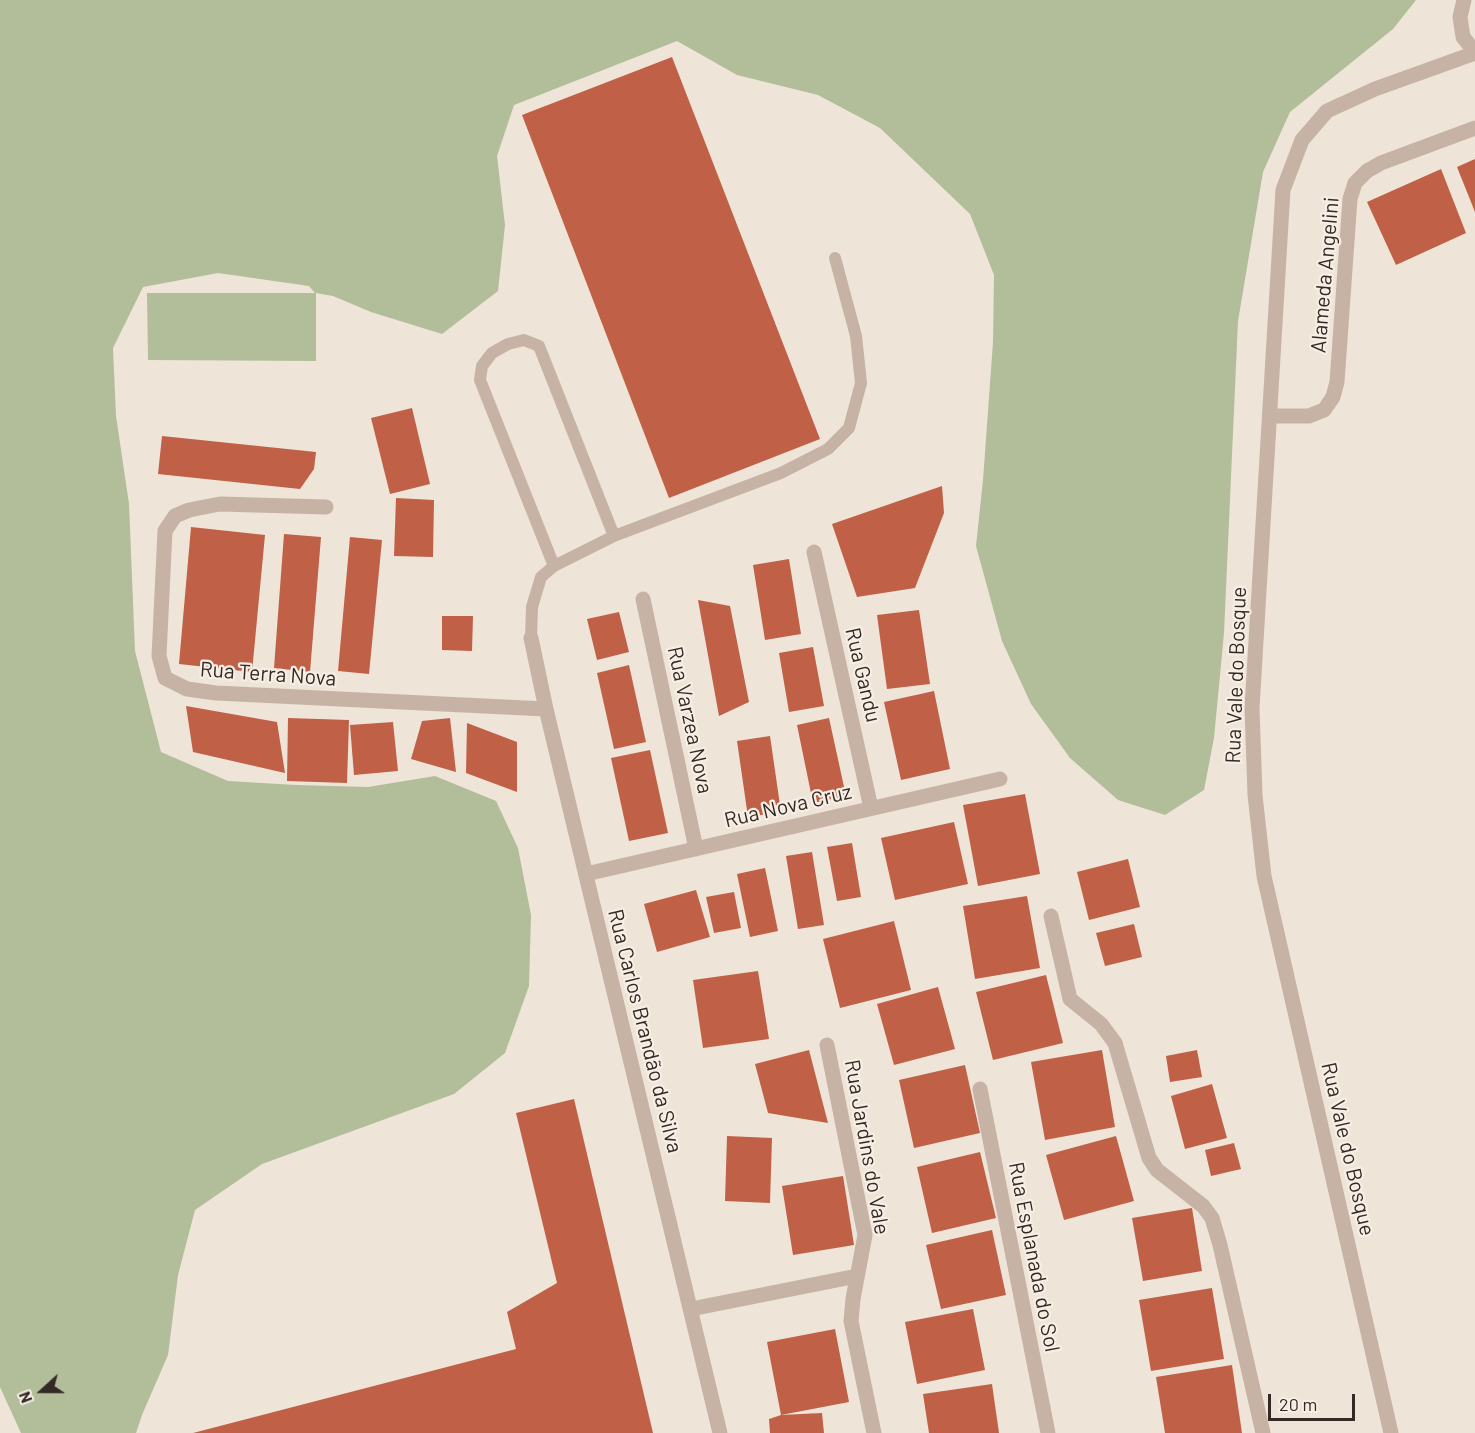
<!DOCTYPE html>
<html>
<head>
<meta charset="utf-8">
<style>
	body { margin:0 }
	#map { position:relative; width:1475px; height:1433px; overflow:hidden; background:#efe4d8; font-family:Barlow,sans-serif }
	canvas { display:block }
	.north { position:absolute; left:12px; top:1361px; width:60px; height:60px; -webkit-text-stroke:4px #f7eee4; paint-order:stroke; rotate:249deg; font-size:16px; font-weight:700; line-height:24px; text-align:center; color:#332a26 }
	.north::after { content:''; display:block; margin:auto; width:21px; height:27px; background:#332a26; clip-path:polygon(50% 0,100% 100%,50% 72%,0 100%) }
	.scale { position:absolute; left:1268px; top:1394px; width:87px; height:27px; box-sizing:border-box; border:3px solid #332a26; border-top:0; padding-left:8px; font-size:18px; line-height:21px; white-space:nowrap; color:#332a26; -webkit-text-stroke:4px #f7eee4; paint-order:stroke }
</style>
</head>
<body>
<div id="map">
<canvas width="1475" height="1433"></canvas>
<div class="north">N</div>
<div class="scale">20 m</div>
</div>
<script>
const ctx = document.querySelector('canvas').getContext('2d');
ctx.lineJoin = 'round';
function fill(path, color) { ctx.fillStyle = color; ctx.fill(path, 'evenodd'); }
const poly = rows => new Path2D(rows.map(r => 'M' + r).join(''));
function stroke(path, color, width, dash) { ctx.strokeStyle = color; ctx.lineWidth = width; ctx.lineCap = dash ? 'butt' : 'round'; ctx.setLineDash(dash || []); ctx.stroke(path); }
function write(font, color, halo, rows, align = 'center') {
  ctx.font = font + ' Barlow,sans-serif'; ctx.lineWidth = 4.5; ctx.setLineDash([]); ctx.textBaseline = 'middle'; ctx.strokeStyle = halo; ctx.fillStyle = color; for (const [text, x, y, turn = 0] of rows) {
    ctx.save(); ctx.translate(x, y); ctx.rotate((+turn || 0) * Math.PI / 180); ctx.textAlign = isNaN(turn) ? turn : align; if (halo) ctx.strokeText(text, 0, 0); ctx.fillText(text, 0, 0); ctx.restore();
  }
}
fill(poly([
	[0,0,1416,0,1393,29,1290,112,1263,172,1238,321,1224,633,1214,738,1204,790,1165,815,1118,800,1070,758,1031,704,1002,641,976,546,983,480,993,342,994,275,970,214,880,128,818,95,737,75,677,41,514,105,497,156,505,225,498,291,442,334,371,312,333,296,316,293,316,361,148,360,147,293,315,293,309,286,218,273,143,287,113,348,116,416,129,504,135,651,161,752,228,781,296,785,368,787,435,776,496,801,518,848,531,915,529,986,505,1053,454,1094,262,1164,195,1210,178,1275,168,1355,142,1415,136,1433,21,1433,0,1387]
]), '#b2bd9a');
fill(poly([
	[672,57,820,439,669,498,522,115],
	[1475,159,1475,212,1457,167],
	[1441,169,1466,233,1396,265,1367,202],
	[412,408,430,484,390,494,371,418],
	[162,436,316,452,314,469,300,489,158,474],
	[942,486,944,513,915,588,857,597,832,524],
	[396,498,434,500,433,557,394,556],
	[191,527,265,535,252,672,179,664],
	[284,534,321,537,310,672,274,668],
	[350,537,382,540,369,674,338,671],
	[789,559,801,634,765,640,753,565],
	[698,600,730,606,749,702,719,716],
	[919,610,930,684,887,689,877,615],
	[619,612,629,652,597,660,587,619],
	[442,616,473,616,472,651,442,650],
	[813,647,824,706,789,712,779,653],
	[629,665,646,742,614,749,597,673],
	[934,691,950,769,901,780,884,702],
	[186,706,277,722,285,773,193,752],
	[288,718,349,720,347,783,287,781],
	[450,718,456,772,411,759,422,721],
	[829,718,846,796,813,803,797,725],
	[393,722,398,771,354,775,350,725],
	[467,723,517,742,517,792,466,773],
	[770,736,781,812,748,817,737,741],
	[650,750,668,833,629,841,611,758],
	[1025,794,1040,874,978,886,963,805],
	[954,822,968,884,895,900,881,838],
	[852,843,861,897,837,901,827,847],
	[812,852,824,925,798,929,786,856],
	[1128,859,1140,907,1089,920,1077,872],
	[765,868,778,931,750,937,737,874],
	[696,890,710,937,657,952,644,904],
	[734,892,741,928,714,933,706,897],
	[1027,896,1040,968,975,979,963,906],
	[894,921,911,990,840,1008,823,939],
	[1134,924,1142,957,1105,966,1096,933],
	[758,971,769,1039,703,1048,693,980],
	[1046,975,1063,1043,993,1060,976,992],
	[938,987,955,1049,894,1065,877,1004],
	[809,1050,828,1123,768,1113,755,1064],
	[1102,1050,1115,1127,1045,1140,1031,1062],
	[1197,1050,1202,1077,1170,1082,1166,1056],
	[965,1065,980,1133,914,1148,899,1080],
	[1212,1084,1227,1138,1185,1149,1171,1096],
	[574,1099,653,1433,193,1433,516,1349,507,1312,557,1283,516,1113],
	[727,1136,772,1138,770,1203,725,1201],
	[1116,1136,1134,1201,1064,1220,1046,1155],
	[1234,1143,1241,1169,1211,1176,1205,1150],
	[980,1152,996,1218,932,1233,917,1167],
	[843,1176,854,1245,793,1255,782,1186],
	[1192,1208,1202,1271,1143,1281,1132,1218],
	[992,1230,1006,1295,941,1309,926,1245],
	[1212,1288,1224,1359,1151,1371,1139,1300],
	[973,1309,985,1370,917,1384,905,1322],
	[835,1329,849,1402,781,1415,767,1342],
	[1232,1365,1242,1433,1165,1433,1156,1377],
	[992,1384,999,1433,929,1433,923,1394],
	[822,1413,824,1433,770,1433,769,1419,781,1415]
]), '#bf6047');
stroke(poly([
	[554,566,480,380,482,366,492,353,508,344,524,340,539,346,614,536],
	[531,638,532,607,541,577,554,566,614,536,781,473,828,449,849,428,861,383,856,336,835,258]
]), '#c6b3a5', 12);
stroke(poly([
	[1464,0,1460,17,1463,37,1475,52],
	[1270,416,1309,416,1324,410,1333,397,1337,382,1350,199,1355,183,1367,171,1381,163,1475,128],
	[326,507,220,504,189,510,175,516,165,531,159,656,165,678,187,689,216,693,546,709],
	[814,552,871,808],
	[643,599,696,849],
	[531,638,546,709,720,1433],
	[586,874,1000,779],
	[1051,916,1070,999,1101,1024,1115,1043,1149,1158,1157,1170,1203,1206,1212,1218,1220,1245,1263,1433],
	[827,1045,865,1235,853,1299,851,1321,874,1433],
	[980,1089,1048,1433],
	[691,1309,857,1276],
	[1391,1433,1264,876,1255,795,1252,708,1283,190,1302,140,1327,111,1375,89,1475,53]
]), '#c6b3a5', 15);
write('21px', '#332a26', '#f7eee4', [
	["Alameda Angelini",1325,275,-85],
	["Rua Terra Nova",268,674,4],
	["Rua Gandu",863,675,77],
	["Rua Vale do Bosque",1236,675,-88],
	["Rua Varzea Nova",690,720,78],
	["Rua Nova Cruz",788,806,-13],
	["Rua Carlos Brandão da Silva",645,1031,76],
	["Rua Jardins do Vale",867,1147,80],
	["Rua Vale do Bosque",1348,1149,77],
	["Rua Esplanada do Sol",1034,1257,79]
]);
</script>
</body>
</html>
